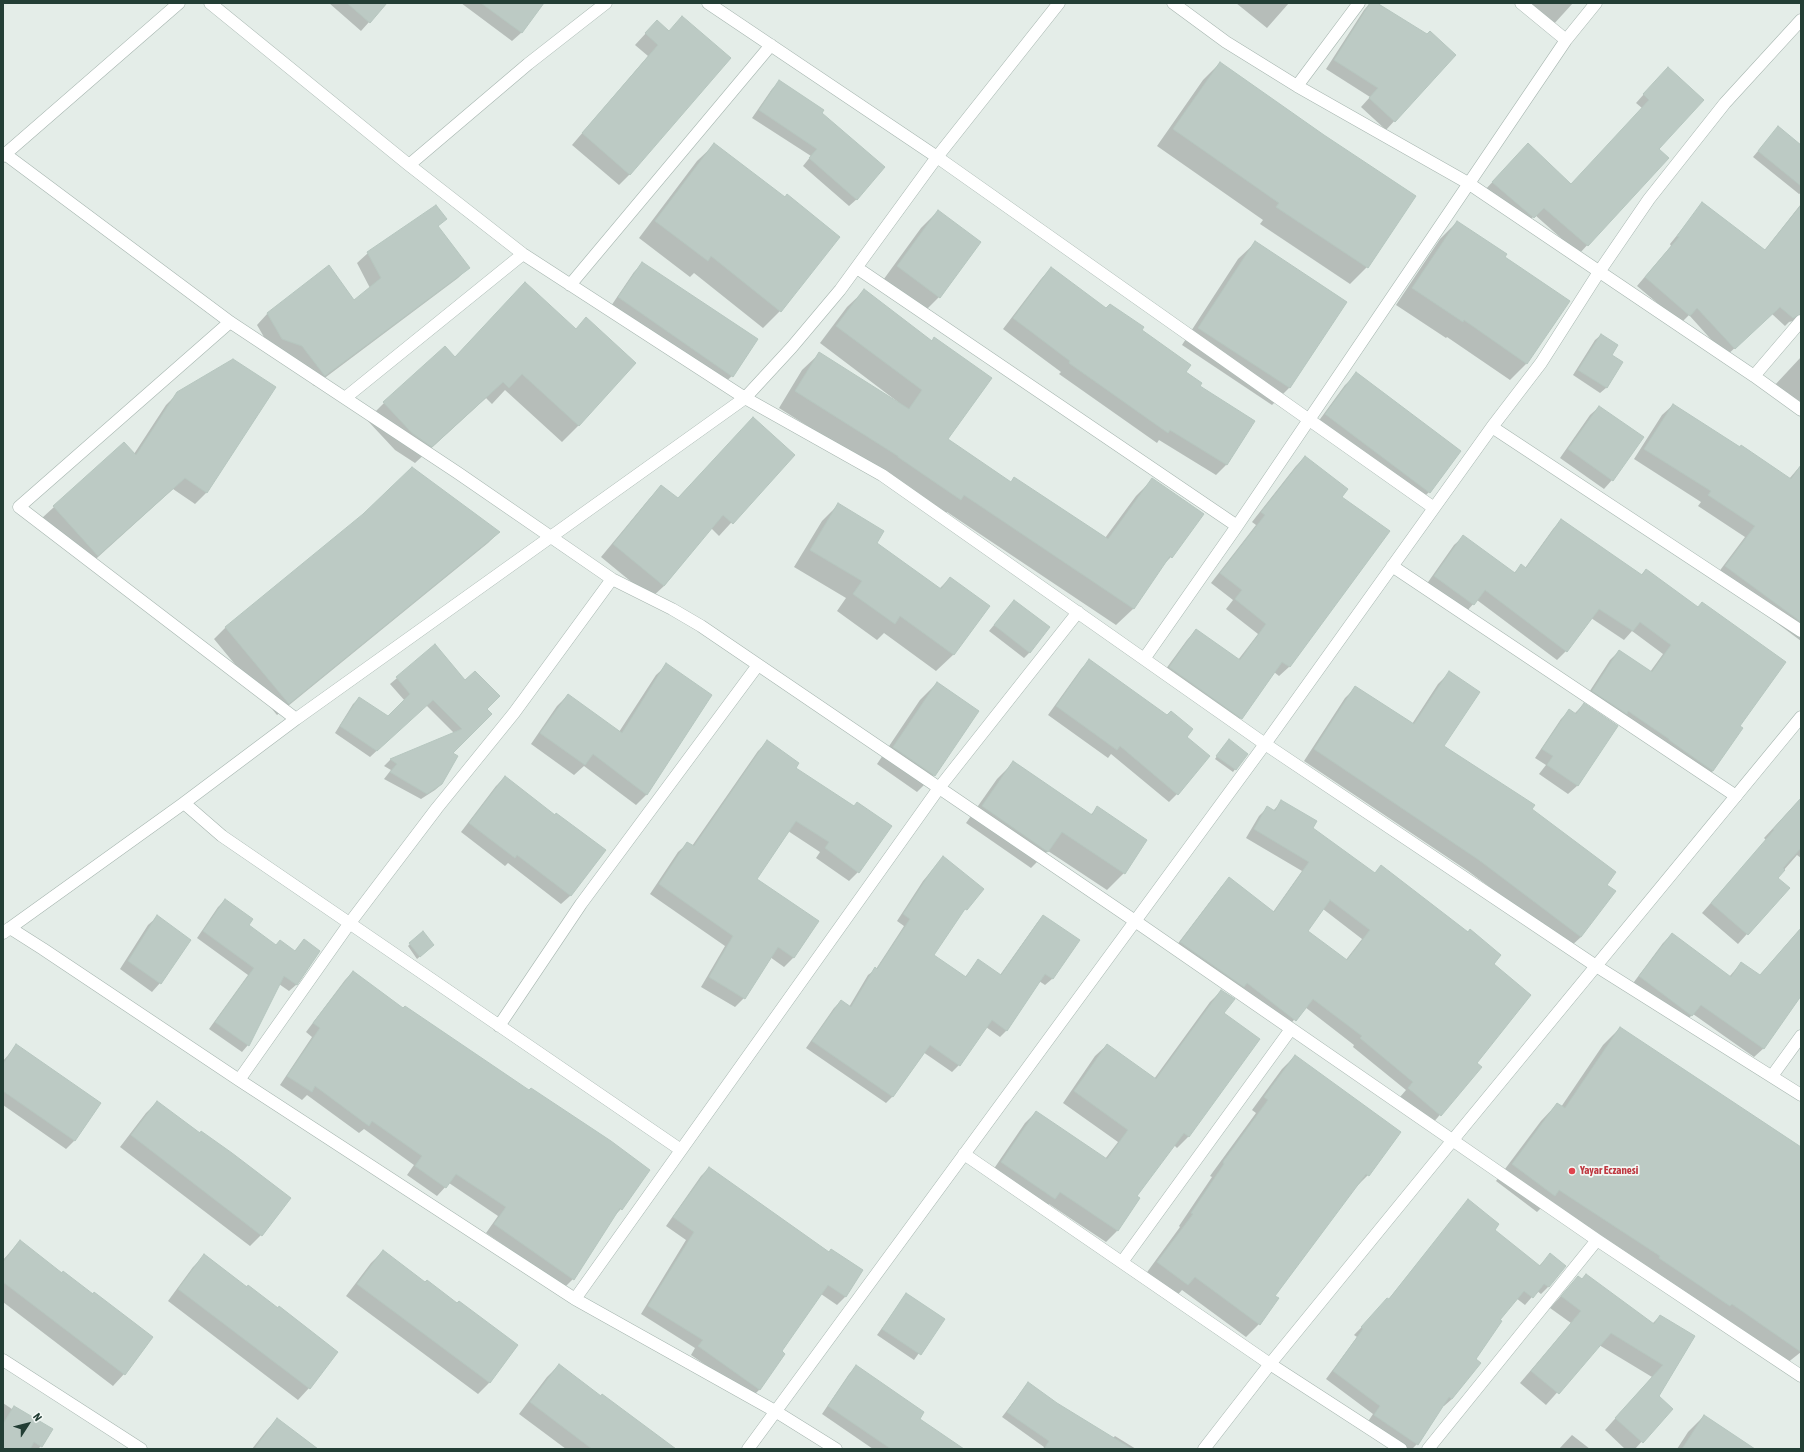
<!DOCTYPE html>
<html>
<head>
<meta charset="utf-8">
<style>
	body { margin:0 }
	#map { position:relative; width:1804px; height:1452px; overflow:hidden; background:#e4ede8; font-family:"Asap Condensed",sans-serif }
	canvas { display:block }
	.frame { position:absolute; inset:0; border:4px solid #233e35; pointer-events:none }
	.north { position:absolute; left:8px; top:1404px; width:40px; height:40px; -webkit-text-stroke:3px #f4f9f6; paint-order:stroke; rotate:54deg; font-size:11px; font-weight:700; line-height:16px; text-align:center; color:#233e35 }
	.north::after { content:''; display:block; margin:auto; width:14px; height:18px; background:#233e35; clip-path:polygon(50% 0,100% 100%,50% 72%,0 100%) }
</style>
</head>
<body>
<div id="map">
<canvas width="1804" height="1452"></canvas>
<div class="frame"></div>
<div class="north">N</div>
</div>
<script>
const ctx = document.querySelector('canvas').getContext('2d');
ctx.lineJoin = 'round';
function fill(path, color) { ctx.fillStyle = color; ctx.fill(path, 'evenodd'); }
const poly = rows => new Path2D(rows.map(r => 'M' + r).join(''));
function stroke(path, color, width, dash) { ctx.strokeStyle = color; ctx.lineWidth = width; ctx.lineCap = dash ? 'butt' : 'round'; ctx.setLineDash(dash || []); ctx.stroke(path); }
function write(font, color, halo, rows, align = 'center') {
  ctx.font = font + ' "Asap Condensed",sans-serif'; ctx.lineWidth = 3.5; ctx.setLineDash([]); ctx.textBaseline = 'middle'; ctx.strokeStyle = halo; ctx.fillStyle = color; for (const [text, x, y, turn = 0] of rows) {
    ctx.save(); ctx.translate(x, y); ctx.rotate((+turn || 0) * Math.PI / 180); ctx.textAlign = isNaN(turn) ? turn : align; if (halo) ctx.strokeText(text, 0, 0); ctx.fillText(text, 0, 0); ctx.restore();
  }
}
fill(poly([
	[329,3,386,3,361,31],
	[461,3,542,3,521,33,512,41],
	[1236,3,1289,3,1267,28],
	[1370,3,1375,3,1454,56,1386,130,1361,107,1370,97,1326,69,1364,10],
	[1527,3,1573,3,1553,25],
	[668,32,630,174,619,185,572,145,648,56,635,45,646,33],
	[1220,63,1367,267,1350,284,1260,224,1263,220,1157,146,1203,80],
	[1660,76,1658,149,1668,158,1579,254,1535,215,1525,225,1485,190,1520,152,1571,185,1642,108,1636,103],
	[779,82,821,113,857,199,849,206,803,166,811,156,752,118,772,89],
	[1773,133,1801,146,1801,193,1799,194,1753,157],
	[714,145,780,311,763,328,694,273,690,277,639,238,697,161],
	[1703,203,1764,251,1801,204,1801,313,1793,321,1789,322,1785,326,1772,314,1726,356,1689,315,1681,323,1637,286,1671,246,1670,244],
	[938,211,939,297,922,314,881,283,921,228],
	[445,219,437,227,468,268,458,278,314,386,291,356,271,349,257,325,267,314,329,267,354,301,370,288,357,263,368,253],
	[1457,222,1504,258,1526,364,1510,380,1447,337,1446,338,1396,305,1440,239],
	[1255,243,1345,303,1289,388,1272,405,1182,345,1238,259],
	[643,263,732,376,723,384,611,306,634,272],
	[1051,268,1106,309,1140,331,1199,387,1254,421,1226,465,1216,475,1159,440,1157,443,1059,374,1061,372,1003,329,1041,279],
	[525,283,579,425,562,442,505,390,492,404,486,398,415,463,395,450,367,420,384,403,454,358],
	[864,291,931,342,934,339,947,440,1011,483,1105,538,1136,496,1153,479,1171,557,1162,566,1133,609,1116,625,947,512,943,516,882,473,779,408,802,370,819,354,897,403,898,402,820,343,847,307],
	[1601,335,1610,355,1622,362,1606,388,1600,393,1573,375,1595,340],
	[1801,357,1801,410,1774,386],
	[1357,374,1429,492,1418,503,1315,426,1345,385],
	[178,393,207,492,195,504,173,489,87,567,42,518,124,443,134,454,166,405],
	[1673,405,1789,479,1801,465,1801,641,1715,577,1745,537,1698,506,1701,502,1634,459,1662,415],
	[1599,407,1612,480,1604,489,1560,458,1590,415],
	[753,418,793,455,719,536,711,528,664,586,651,598,601,557,649,499,662,486,677,499],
	[1305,457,1340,497,1388,532,1289,667,1279,676,1274,672,1241,718,1232,728,1160,677,1187,640,1196,630,1238,660,1258,634,1226,609,1233,600,1211,583,1256,525,1252,522,1296,466],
	[839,504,876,544,939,589,950,578,988,606,953,655,936,671,884,633,877,640,837,611,846,598,794,567,822,521],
	[1562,520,1641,575,1646,570,1739,726,1713,771,1704,779,1584,700,1610,660,1619,651,1650,672,1663,654,1632,631,1624,640,1591,618,1566,651,1557,660,1477,600,1465,613,1426,585,1454,545,1463,537,1514,573,1521,566,1525,568,1553,529],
	[499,532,488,543,277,715,214,639,226,627],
	[1014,601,1030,652,1024,658,989,631],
	[435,646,485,709,452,753,442,784,435,790,421,799,384,779,391,770,384,766,390,760,454,733,426,705,370,757,335,733,353,704,359,698,388,717,405,701,390,684],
	[1089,661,1167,716,1185,737,1177,794,1169,802,1111,754,1108,758,1048,715,1081,669],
	[667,665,647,794,636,805,584,766,574,775,531,744,557,706,568,695,619,732,656,675],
	[1449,673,1443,746,1531,809,1606,885,1581,937,1570,947,1468,871,1304,761,1345,698,1356,687,1412,724,1438,684],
	[937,683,934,775,917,792,877,764,920,700],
	[1584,704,1617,726,1577,786,1568,794,1539,774,1546,765,1535,758,1561,719,1569,711,1574,714],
	[768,741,795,768,858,872,849,881,816,858,820,852,788,831,756,879,794,957,784,967,770,957,744,998,735,1007,701,987,725,946,650,894,678,852,688,843,692,846,758,751],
	[1226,743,1247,754,1233,772,1215,759],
	[1014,762,1090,815,1098,808,1124,873,1107,890,1048,851,1031,868,966,823,997,779],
	[505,777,555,816,604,850,570,896,561,904,508,863,505,866,461,832,496,786],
	[1801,798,1801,858,1797,855,1777,878,1788,888,1738,944,1702,913,1766,840,1764,838],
	[1282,801,1312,829,1374,874,1381,866,1468,933,1492,964,1476,1063,1481,1067,1432,1124,1400,1097,1406,1090,1353,1047,1354,1045,1305,1007,1287,1028,1173,950,1221,887,1229,879,1273,912,1302,871,1246,838,1259,816,1267,808,1273,811],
	[1323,909,1362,939,1345,961,1307,931],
	[943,857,982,889,959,916,933,955,965,977,978,960,1000,975,1037,923,1043,916,1078,941,1052,979,1045,985,1039,981,1007,1030,1000,1037,986,1027,959,1065,952,1072,923,1052,893,1096,886,1103,806,1048,834,1008,841,1001,849,1007,868,975,876,969,904,926,897,921,923,881],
	[225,900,248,926,275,946,280,941,294,952,304,940,319,952,296,985,289,991,279,984,248,1045,242,1052,209,1029,248,975,197,938,218,907],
	[157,917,160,983,152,992,120,969,148,925],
	[1801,928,1801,999,1799,997,1764,1048,1754,1057,1693,1014,1682,1025,1631,986,1663,943,1672,934,1729,977,1741,963,1759,976],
	[410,944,430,948,417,959,408,946],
	[353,972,403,1009,529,1091,621,1209,615,1215,573,1279,565,1287,486,1233,498,1216,449,1183,437,1196,407,1175,414,1165,364,1129,359,1133,307,1095,302,1100,280,1085,312,1037,306,1032,345,980],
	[1221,991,1223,1013,1259,1039,1188,1137,1177,1148,1174,1145,1135,1197,1139,1199,1117,1231,1106,1242,1049,1204,1043,1209,991,1173,1025,1123,1036,1112,1105,1159,1118,1142,1063,1103,1095,1056,1107,1045,1154,1079,1210,1002],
	[1620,1028,1801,1149,1801,1352,1782,1367,1542,1207,1537,1212,1496,1181,1541,1121,1557,1104,1561,1107,1603,1045],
	[16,1046,75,1140,66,1149,3,1105,3,1061],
	[1295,1056,1368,1175,1355,1188,1354,1188,1274,1296,1259,1324,1246,1337,1182,1290,1175,1298,1145,1275,1180,1227,1179,1226,1212,1177,1210,1176,1256,1113,1252,1110,1282,1069],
	[157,1102,261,1235,250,1246,120,1147,146,1113],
	[709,1168,829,1253,862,1271,845,1297,837,1305,821,1294,780,1351,760,1389,752,1397,691,1355,695,1348,641,1314,686,1240,666,1226,701,1176],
	[1468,1200,1493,1230,1539,1266,1550,1255,1548,1287,1541,1294,1537,1291,1525,1305,1516,1298,1499,1320,1452,1399,1444,1406,1443,1405,1417,1444,1412,1449,1406,1449,1367,1423,1373,1414,1326,1379,1357,1337,1354,1335,1388,1300],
	[20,1241,62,1274,152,1338,124,1374,113,1386,3,1302,3,1260],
	[383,1251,425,1283,517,1345,489,1383,478,1394,346,1296,371,1263],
	[205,1255,247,1288,337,1352,309,1388,298,1400,168,1301,193,1267],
	[1586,1275,1652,1324,1660,1316,1694,1336,1657,1397,1671,1409,1635,1449,1625,1449,1605,1430,1652,1377,1599,1345,1546,1405,1520,1383,1571,1323,1550,1308,1578,1277,1581,1280],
	[906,1294,943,1319,914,1360,877,1335],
	[559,1365,601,1397,674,1449,566,1449,519,1414,547,1377],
	[856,1367,918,1419,962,1449,873,1449,822,1414,849,1374],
	[1028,1383,1056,1403,1113,1438,1115,1436,1136,1449,1043,1449,1044,1447,1002,1417],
	[3,1403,12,1409,14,1407,41,1446,38,1449,3,1449],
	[1704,1416,1753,1449,1677,1449,1688,1432],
	[277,1419,318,1449,252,1449,266,1431],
	[1572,1435,1590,1449,1559,1449]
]), '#0003');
const building = poly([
	[347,3,387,3,370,23,347,3],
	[481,3,544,3,522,33,481,3],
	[1370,3,1377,3,1427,34,1430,31,1456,55,1395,122,1369,98,1378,88,1334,60,1370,3],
	[682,16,731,58,630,175,582,133,658,45,645,33,657,20,669,31,682,16],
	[1220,62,1324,135,1416,196,1368,268,1276,207,1279,203,1173,129,1220,62],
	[1668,67,1704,100,1659,149,1669,158,1588,246,1544,208,1534,218,1492,182,1528,143,1571,184,1649,100,1643,94,1668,67],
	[779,80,824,110,822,113,885,167,857,200,809,158,817,149,759,110,779,80],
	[1778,126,1801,145,1801,186,1758,151,1778,126],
	[714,143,785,197,787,194,840,237,781,312,711,256,708,261,655,221,714,143],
	[1702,202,1765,250,1801,205,1801,314,1793,318,1780,307,1735,349,1697,308,1690,316,1645,277,1679,237,1677,236,1702,202],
	[436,205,447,219,438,226,470,268,325,376,302,346,282,339,267,313,329,265,354,300,381,278,367,252,436,205],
	[938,210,981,242,940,298,897,266,938,210],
	[1457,221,1507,254,1505,257,1570,301,1527,364,1464,320,1463,322,1412,288,1457,221],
	[1255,241,1347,302,1290,388,1198,328,1255,241],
	[642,262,758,339,733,377,618,297,642,262],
	[1051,267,1106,308,1110,304,1144,327,1142,330,1191,365,1186,372,1202,383,1200,386,1255,421,1227,465,1170,430,1168,433,1069,363,1070,361,1013,318,1051,267],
	[525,282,576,329,586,317,636,363,579,426,522,374,509,388,503,382,432,447,412,433,383,402,445,346,455,357,525,282],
	[864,289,932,341,934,337,992,378,948,439,1011,482,1014,477,1108,539,1152,478,1204,514,1172,558,1170,556,1134,609,964,495,961,500,898,457,898,456,795,391,819,352,909,409,922,390,836,326,864,289],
	[1601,334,1618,345,1612,355,1623,362,1607,388,1578,370,1601,334],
	[233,359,276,387,207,493,185,478,98,556,53,506,124,442,136,455,177,392,233,359],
	[1356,372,1461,451,1430,493,1325,414,1356,372],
	[1673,404,1740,447,1741,445,1791,479,1801,465,1801,622,1725,566,1755,526,1708,495,1711,491,1644,449,1673,404],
	[1599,406,1644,437,1613,481,1568,449,1599,406],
	[753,417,795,455,733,524,723,515,664,586,613,544,661,485,678,498,753,417],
	[1305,456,1348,489,1342,497,1390,531,1290,667,1282,662,1242,719,1169,667,1196,629,1240,660,1266,624,1235,599,1242,590,1220,573,1265,515,1261,512,1305,456],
	[412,467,500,532,289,704,225,627,363,514,412,467],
	[838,503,884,531,877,543,941,589,950,577,990,606,954,655,900,616,895,624,853,594,862,581,810,550,838,503],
	[1561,519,1642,575,1646,569,1698,607,1702,602,1786,662,1740,726,1743,728,1713,771,1669,740,1669,739,1628,711,1627,714,1592,691,1619,650,1652,672,1671,645,1640,622,1633,631,1599,609,1567,652,1485,590,1474,605,1434,576,1463,535,1515,573,1521,564,1526,568,1561,519],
	[1014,600,1050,627,1030,653,994,625,1014,600],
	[435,644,465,680,475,671,500,696,487,709,492,714,453,753,458,756,442,784,427,794,390,772,397,764,390,759,462,729,433,700,377,751,340,726,359,697,388,716,410,694,396,677,435,644],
	[1089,659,1167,715,1171,711,1193,729,1187,737,1210,756,1178,795,1120,746,1117,750,1056,706,1089,659],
	[666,663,712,695,647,795,593,754,585,765,540,733,568,694,622,733,666,663],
	[1449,671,1480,692,1444,746,1535,805,1532,809,1616,872,1607,885,1616,891,1581,937,1479,860,1314,749,1355,686,1414,724,1449,671],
	[937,682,979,711,935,776,893,747,937,682],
	[1584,703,1618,726,1578,786,1547,765,1553,756,1542,749,1569,709,1576,714,1584,703],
	[1229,739,1248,754,1236,770,1216,756,1229,739],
	[767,740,799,763,796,768,854,806,857,802,892,826,859,873,825,848,829,842,796,821,757,879,819,921,794,958,778,947,745,999,709,977,733,936,659,884,687,842,694,846,767,740],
	[1013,761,1092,815,1097,806,1147,840,1125,874,1062,832,1048,852,982,806,1013,761],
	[505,776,555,815,556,813,606,850,571,896,517,855,515,858,469,823,505,776],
	[1801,798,1801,848,1783,868,1785,870,1778,878,1790,888,1748,935,1711,903,1774,830,1773,829,1801,798],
	[1281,800,1317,821,1313,828,1375,873,1381,865,1468,932,1470,929,1501,955,1494,964,1531,995,1477,1063,1482,1067,1441,1116,1408,1088,1413,1082,1360,1038,1362,1036,1313,999,1296,1021,1247,983,1244,987,1180,942,1229,877,1274,912,1309,862,1254,829,1267,806,1275,811,1281,800],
	[1330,900,1370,930,1347,960,1308,931,1330,900],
	[943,856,984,889,967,910,965,909,934,955,966,977,978,959,1001,975,1043,915,1080,940,1053,979,1045,974,1007,1031,992,1020,960,1066,930,1045,893,1097,812,1041,841,1000,851,1007,875,967,877,969,910,919,903,914,930,873,943,856],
	[225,899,253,919,249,925,276,945,280,940,295,951,304,939,320,951,297,985,284,976,249,1046,215,1022,254,968,203,931,225,899],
	[157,915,191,940,161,984,128,961,157,915],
	[1801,928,1801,996,1764,1049,1701,1005,1692,1016,1639,976,1672,933,1731,977,1741,962,1760,975,1801,928],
	[423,931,434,945,420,957,409,943,423,931],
	[353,971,403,1008,405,1006,529,1090,531,1088,611,1141,650,1170,622,1210,620,1208,574,1280,494,1224,506,1207,456,1174,446,1188,415,1166,422,1156,372,1121,369,1126,315,1086,312,1092,287,1076,320,1028,313,1023,353,971],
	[1221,990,1235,999,1224,1013,1260,1039,1189,1137,1184,1133,1137,1196,1140,1198,1118,1231,1060,1192,1055,1199,1001,1162,1036,1111,1107,1159,1128,1130,1074,1091,1107,1044,1156,1079,1221,990],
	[1620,1027,1801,1147,1801,1352,1732,1304,1730,1306,1659,1258,1660,1256,1559,1190,1555,1196,1512,1164,1557,1103,1565,1108,1620,1027],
	[16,1044,101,1103,75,1141,3,1091,3,1064,16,1044],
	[1295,1055,1401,1132,1369,1176,1366,1174,1275,1296,1279,1298,1260,1325,1195,1277,1188,1285,1157,1262,1193,1214,1191,1213,1224,1164,1223,1162,1268,1100,1264,1097,1295,1055],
	[157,1101,200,1133,201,1131,232,1153,291,1198,262,1236,131,1135,157,1101],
	[709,1167,829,1252,831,1249,863,1270,846,1297,828,1285,782,1351,785,1354,760,1390,698,1346,703,1340,648,1306,694,1232,673,1217,709,1167],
	[1468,1199,1499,1224,1495,1230,1540,1266,1550,1253,1566,1266,1549,1287,1544,1284,1533,1298,1524,1291,1500,1320,1502,1321,1476,1359,1481,1363,1452,1399,1449,1397,1418,1445,1374,1415,1380,1406,1333,1371,1363,1329,1361,1327,1387,1298,1389,1299,1468,1199],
	[20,1240,62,1273,63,1271,93,1294,94,1292,153,1337,125,1375,3,1282,3,1262,20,1240],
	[383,1250,425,1282,427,1280,457,1303,459,1301,518,1345,490,1383,357,1284,383,1250],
	[204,1254,247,1287,248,1285,278,1308,279,1306,338,1352,310,1389,178,1289,204,1254],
	[1586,1274,1654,1324,1660,1315,1695,1336,1659,1396,1673,1409,1643,1443,1615,1418,1663,1365,1611,1333,1559,1394,1531,1371,1581,1311,1561,1296,1578,1276,1582,1279,1586,1274],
	[906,1293,945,1319,921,1355,882,1329,906,1293],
	[559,1364,601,1396,602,1394,676,1449,592,1449,530,1402,559,1364],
	[856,1365,924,1412,920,1419,964,1449,891,1449,828,1406,856,1365],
	[1028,1382,1057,1403,1132,1449,1044,1449,1049,1441,1007,1412,1028,1382],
	[14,1406,53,1429,42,1447,34,1442,30,1449,3,1449,3,1424,14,1406],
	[1704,1415,1755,1449,1682,1449,1704,1415],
	[277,1418,318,1449,254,1449,277,1418]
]);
fill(building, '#bccac4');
stroke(building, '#b6c6bf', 1);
const minor = poly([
	[210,3,409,165,523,254,745,398,882,475,1265,744,1596,966,1801,1095],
	[708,3,937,157,1434,508],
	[1173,3,1226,42,1297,86,1468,183,1754,376,1801,410],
	[1521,3,1566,40],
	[1297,86,1359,3],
	[5,154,230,322,458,473,612,579,672,609,701,626,1135,921,1597,1240,1801,1376],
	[3,156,179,3],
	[409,165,528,64,606,3],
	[857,268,1237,526],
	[570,285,771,45],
	[230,322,19,507,296,719],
	[1754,376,1801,321],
	[345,398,523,254],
	[1492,427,1801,631],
	[1392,566,1736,796],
	[1144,659,1237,526,1566,40,1596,3],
	[10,928,184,803],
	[3,933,10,928,43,949,239,1080,575,1299,775,1411,836,1449],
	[499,1026,581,904,758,665],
	[1772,1076,1801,1036],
	[239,1080,349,924,437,808,514,713,612,579],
	[681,1150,222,836,184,803,296,719,745,398,792,347,840,290,937,157,1059,3],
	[964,1154,1270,1364,1401,1449],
	[1122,1262,1291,1029],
	[575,1299,939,788,1078,612],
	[3,1360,141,1449],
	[748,1449,1265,744,1492,427,1541,363,1599,272,1649,199,1725,103,1801,20],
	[1428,1449,1597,1240]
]);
const tertiary = poly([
	[1204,1449,1270,1364,1452,1141,1801,717]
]);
stroke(minor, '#a6b5af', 13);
stroke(tertiary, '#a6b5af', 13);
stroke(minor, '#fff', 12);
stroke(tertiary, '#fff', 12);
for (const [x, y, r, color] of [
	[1572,1171,4,"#e0444e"]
]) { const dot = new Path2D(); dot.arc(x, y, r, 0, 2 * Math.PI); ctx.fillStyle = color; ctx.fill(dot); stroke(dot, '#f4f9f6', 1.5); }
write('bold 11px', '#be3a42', '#f4f9f6', [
	["Yayar Eczanesi",1580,1171]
], 'left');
</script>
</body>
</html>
